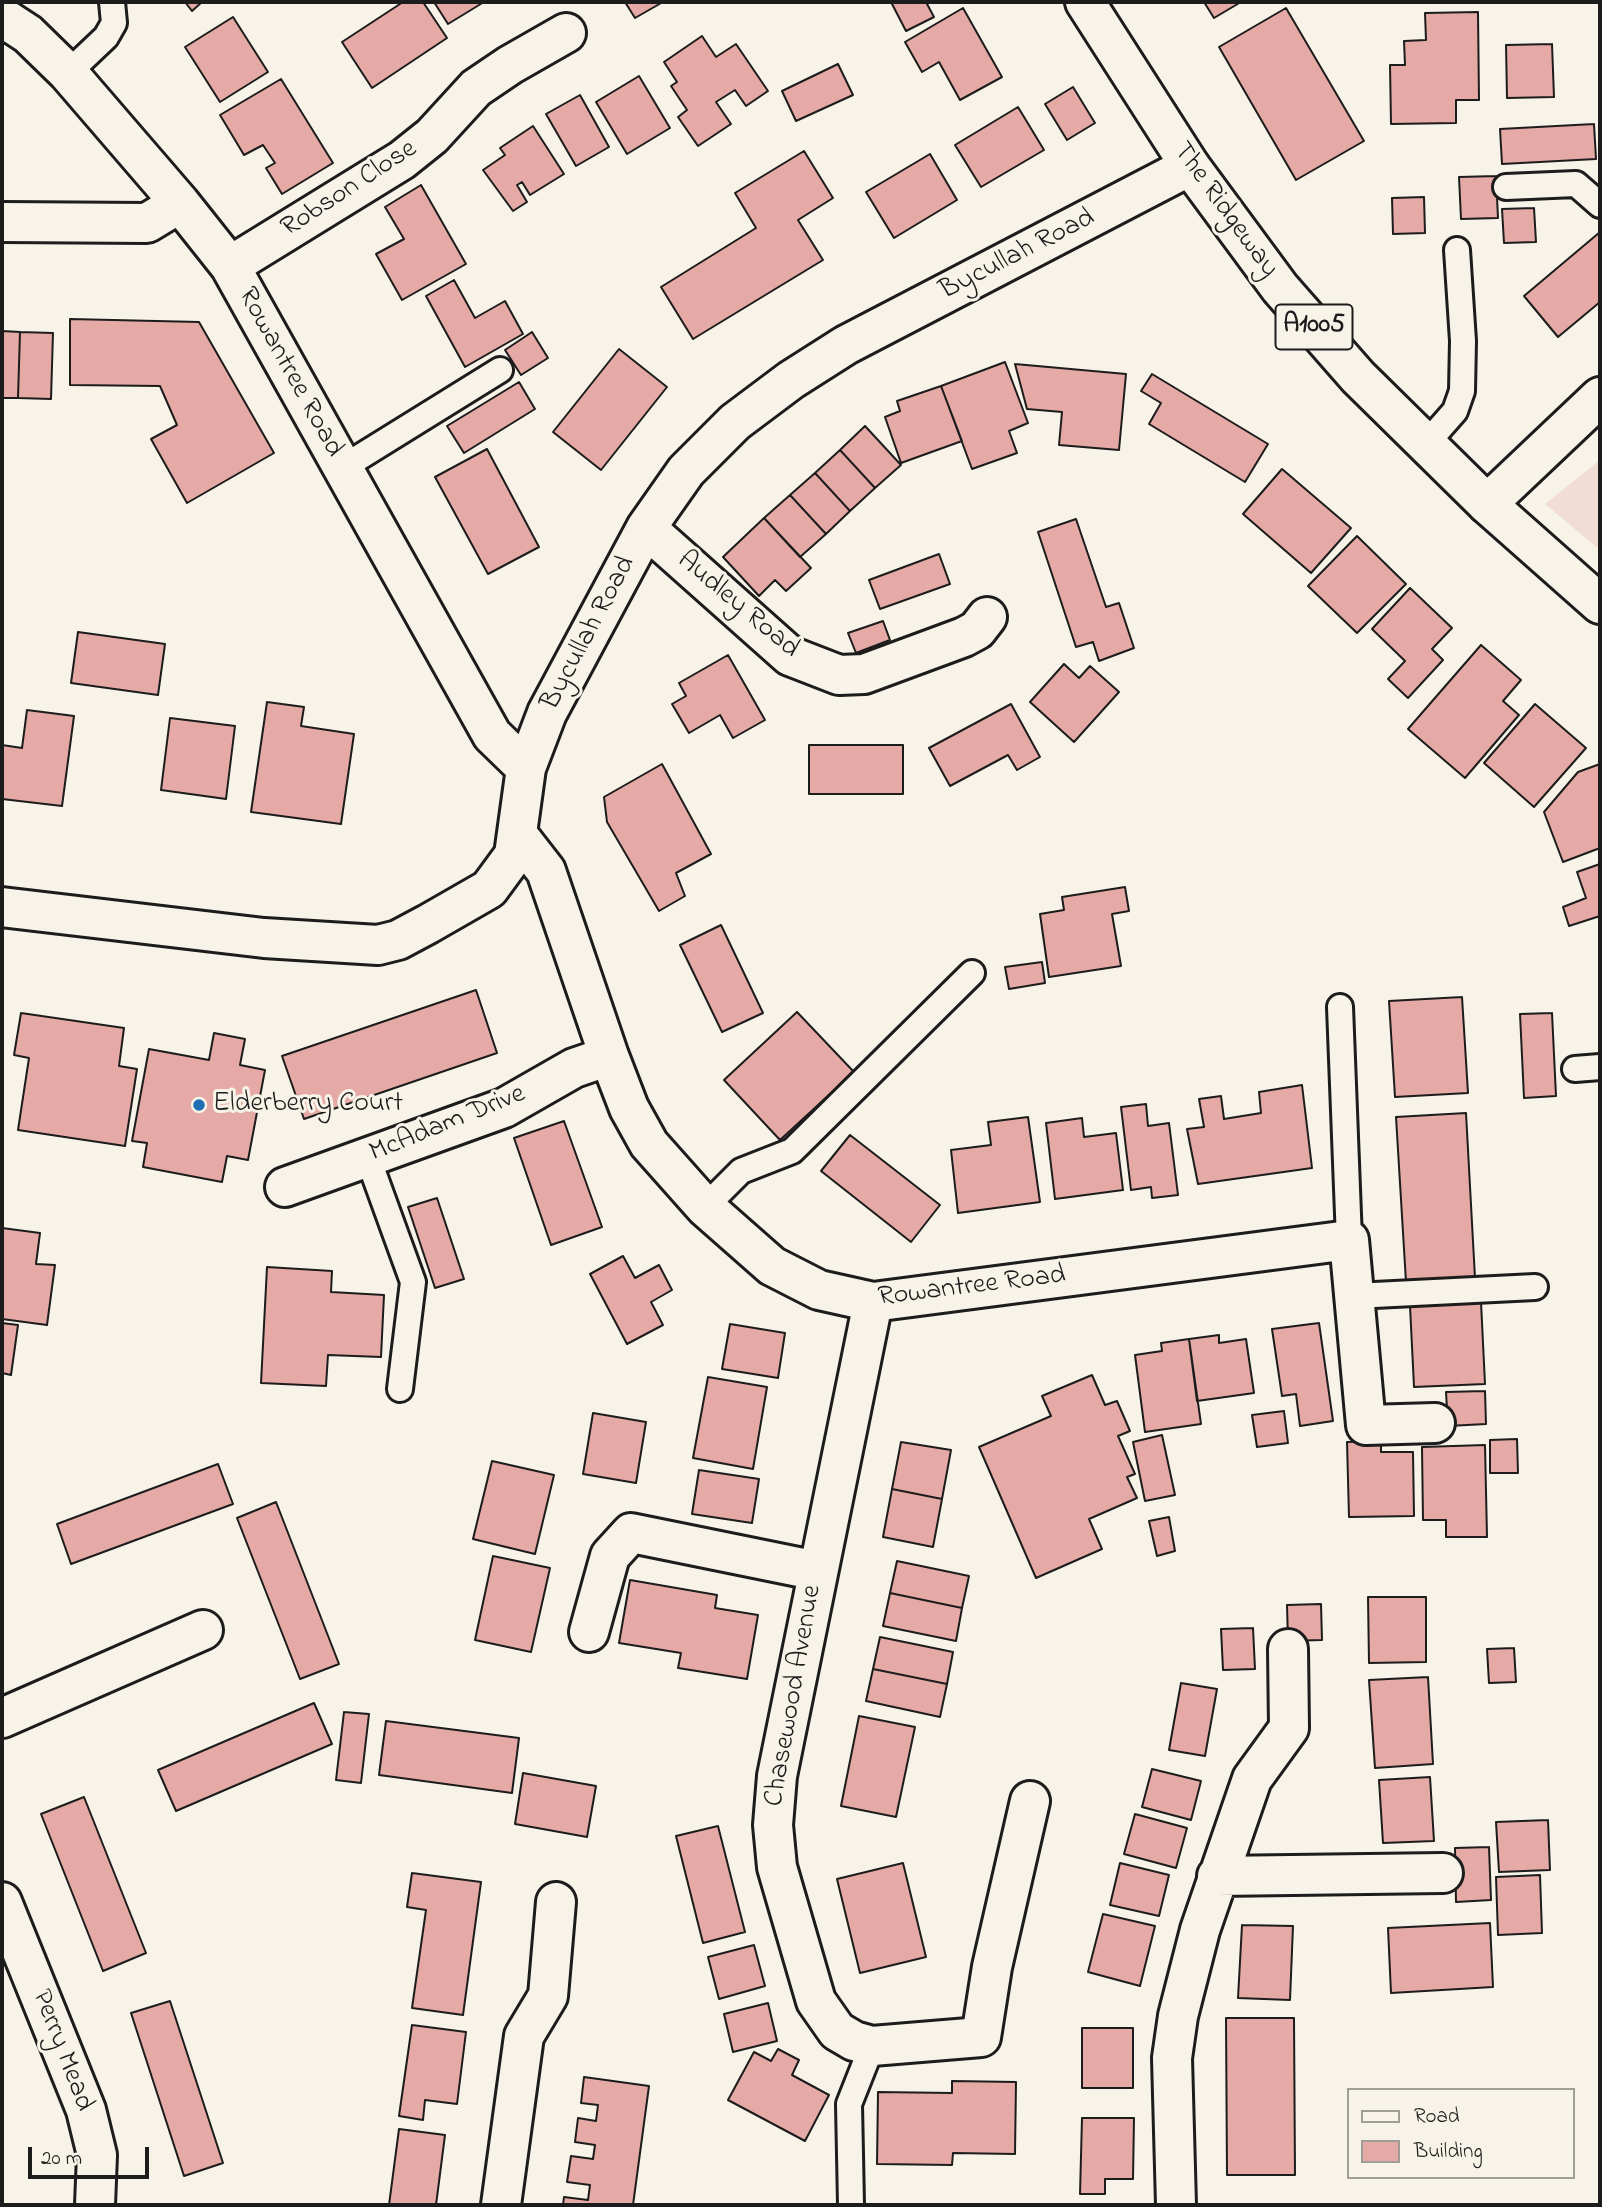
<!DOCTYPE html>
<html>
<head>
<meta charset="utf-8">
<style>
	body { margin:0 }
	#map { position:relative; width:1602px; height:2207px; overflow:hidden; background:#f7f3e8; font-family:"Indie Flower",sans-serif }
	canvas { display:block }
	.frame { position:absolute; inset:0; border:4px solid #1c1c1c; pointer-events:none }
	.legend { position:absolute; left:1347px; top:2088px; width:228px; height:91px; box-sizing:border-box; background:#f7f3e8; border:2px solid #9f9d96; margin:0; padding:9px 12px; list-style:none; font-size:21px; color:#1c1c1c }
	.legend li { display:flex; align-items:center; gap:14px; height:35px }
	.legend b { width:35px; border:2px solid #9f9d96 }
	.scale { position:absolute; left:28px; top:2147px; width:121px; height:32px; box-sizing:border-box; border:4px solid #1c1c1c; border-top:0; padding-left:9px; font-size:21px; line-height:24px; white-space:nowrap; color:#1c1c1c; -webkit-text-stroke:5px #f7f3e8; paint-order:stroke }
</style>
</head>
<body>
<div id="map">
<canvas width="1602" height="2207"></canvas>
<div class="frame"></div>
<ul class="legend">
<li><b style="height:9px;background:#f7f3e8"></b>Road</li>
<li><b style="height:19px;background:#e5aaa6"></b>Building</li>
</ul>
<div class="scale">20 m</div>
</div>
<script>
const ctx = document.querySelector('canvas').getContext('2d');
ctx.lineJoin = 'round';
function fill(path, color) { ctx.fillStyle = color; ctx.fill(path, 'evenodd'); }
const poly = rows => new Path2D(rows.map(r => 'M' + r).join(''));
function stroke(path, color, width, dash) { ctx.strokeStyle = color; ctx.lineWidth = width; ctx.lineCap = dash ? 'butt' : 'round'; ctx.setLineDash(dash || []); ctx.stroke(path); }
function write(font, color, halo, rows, align = 'center') {
  ctx.font = font + ' "Indie Flower",sans-serif'; ctx.lineWidth = 6; ctx.setLineDash([]); ctx.textBaseline = 'middle'; ctx.strokeStyle = halo; ctx.fillStyle = color; for (const [text, x, y, turn = 0] of rows) {
    ctx.save(); ctx.translate(x, y); ctx.rotate((+turn || 0) * Math.PI / 180); ctx.textAlign = isNaN(turn) ? turn : align; if (halo) ctx.strokeText(text, 0, 0); ctx.fillText(text, 0, 0); ctx.restore();
  }
}
fill(poly([
	[1600,460,1600,550,1545,504]
]), '#f2ddd4');
const building = poly([
	[185,2,202,2,192,11,185,2],
	[403,2,423,2,447,38,372,88,342,42,403,2],
	[434,2,484,2,448,24,434,2],
	[625,2,663,2,635,18,625,2],
	[891,2,926,2,934,17,906,31,891,2],
	[1204,2,1241,2,1214,18,1204,2],
	[963,8,1002,77,960,100,939,62,922,72,905,42,963,8],
	[1286,8,1364,141,1296,180,1219,47,1286,8],
	[1478,12,1479,100,1456,100,1456,123,1391,124,1390,65,1405,65,1404,41,1426,40,1425,13,1478,12],
	[233,17,268,72,220,102,185,47,233,17],
	[702,36,716,57,736,44,768,91,746,106,735,90,716,102,731,124,698,146,678,117,687,110,671,86,677,82,664,62,702,36],
	[1552,44,1554,97,1507,98,1506,45,1552,44],
	[838,64,853,95,796,121,782,91,838,64],
	[639,76,670,128,627,154,596,102,639,76],
	[281,79,333,163,282,194,266,168,275,163,263,145,244,155,220,115,281,79],
	[1073,87,1095,123,1067,140,1045,104,1073,87],
	[580,95,609,147,576,166,546,114,580,95],
	[1018,107,1044,150,981,187,955,145,1018,107],
	[1594,124,1596,159,1502,164,1500,129,1594,124],
	[533,126,564,174,530,195,522,182,517,185,527,202,513,211,483,170,505,155,500,148,533,126],
	[804,151,833,198,798,220,823,260,693,339,661,287,756,228,735,193,804,151],
	[930,154,957,200,894,238,866,192,930,154],
	[1496,176,1498,218,1461,219,1459,177,1496,176],
	[421,185,466,264,402,300,376,254,404,239,385,207,421,185],
	[1424,197,1425,233,1393,234,1392,198,1424,197],
	[1534,208,1536,242,1504,243,1502,209,1534,208],
	[1600,232,1600,302,1558,337,1524,296,1600,232],
	[454,280,475,318,505,301,523,334,465,367,426,296,454,280],
	[70,319,199,322,274,453,187,503,151,439,177,425,160,386,70,385,70,319],
	[2,331,20,332,18,398,2,398,2,331],
	[20,332,53,333,51,399,18,398,20,332],
	[532,332,548,358,521,375,505,350,532,332],
	[619,349,667,387,601,470,553,432,619,349],
	[1005,362,1028,423,1009,431,1017,453,972,469,941,386,1005,362],
	[1015,364,1126,374,1119,450,1059,445,1062,412,1027,409,1015,364],
	[1152,374,1268,444,1245,482,1149,424,1161,403,1141,391,1152,374],
	[519,382,535,409,464,453,447,426,519,382],
	[941,386,962,441,901,463,885,417,900,411,897,401,941,386],
	[865,426,901,465,875,488,840,450,865,426],
	[487,449,539,547,488,574,435,477,487,449],
	[840,450,875,488,850,511,815,473,840,450],
	[1282,469,1351,528,1311,573,1243,514,1282,469],
	[815,473,850,511,826,534,790,495,815,473],
	[790,495,826,534,800,557,764,518,790,495],
	[764,518,811,568,786,591,775,580,759,596,723,557,764,518],
	[1076,519,1106,607,1119,603,1134,648,1099,661,1093,642,1076,647,1038,532,1076,519],
	[1357,536,1406,584,1357,633,1308,586,1357,536],
	[939,554,950,584,880,609,869,580,939,554],
	[1410,588,1452,628,1432,649,1443,660,1408,698,1388,679,1405,661,1372,629,1410,588],
	[883,621,890,640,856,653,848,633,883,621],
	[78,632,165,644,158,695,71,683,78,632],
	[1481,645,1521,680,1503,701,1519,715,1465,778,1408,729,1481,645],
	[728,655,765,720,733,738,720,715,689,733,672,704,686,696,679,683,728,655],
	[1064,664,1079,678,1090,666,1119,692,1074,742,1030,702,1064,664],
	[267,702,304,707,301,726,354,734,341,824,251,812,267,702],
	[1011,704,1040,757,1017,770,1008,755,950,786,929,748,1011,704],
	[1535,704,1586,748,1534,807,1484,763,1535,704],
	[27,710,74,716,62,806,2,799,2,745,22,748,27,710],
	[170,718,235,726,226,799,161,790,170,718],
	[809,745,903,745,903,794,809,794,809,745],
	[662,764,711,854,676,873,685,896,659,911,607,822,604,797,662,764],
	[1600,764,1600,848,1563,862,1544,812,1578,772,1600,764],
	[1600,864,1600,916,1569,926,1563,907,1586,898,1577,872,1600,864],
	[1125,887,1129,911,1112,914,1121,966,1049,977,1040,914,1064,910,1062,897,1125,887],
	[721,925,763,1013,722,1032,680,945,721,925],
	[1042,962,1045,983,1009,989,1005,967,1042,962],
	[476,990,497,1053,304,1119,282,1056,476,990],
	[1462,997,1468,1093,1395,1097,1389,1001,1462,997],
	[797,1012,854,1072,780,1140,724,1080,797,1012],
	[21,1013,124,1028,119,1066,137,1069,125,1146,18,1130,29,1058,14,1055,21,1013],
	[1552,1013,1556,1096,1524,1098,1520,1014,1552,1013],
	[214,1033,245,1039,240,1065,265,1070,248,1160,227,1156,222,1182,143,1167,147,1143,132,1141,149,1049,209,1060,214,1033],
	[1302,1085,1312,1168,1198,1184,1187,1129,1204,1127,1199,1099,1221,1096,1224,1119,1261,1113,1259,1092,1302,1085],
	[1146,1104,1148,1126,1169,1123,1178,1195,1152,1198,1151,1187,1131,1190,1121,1107,1146,1104],
	[1466,1113,1475,1278,1406,1282,1396,1117,1466,1113],
	[1028,1117,1040,1202,958,1213,951,1150,991,1145,988,1122,1028,1117],
	[1082,1118,1084,1137,1116,1133,1123,1190,1055,1199,1046,1123,1082,1118],
	[564,1121,602,1227,551,1245,514,1138,564,1121],
	[850,1135,940,1205,911,1242,821,1171,850,1135],
	[437,1198,464,1279,435,1288,408,1207,437,1198],
	[2,1228,40,1233,36,1264,55,1265,47,1325,2,1319,2,1228],
	[623,1256,635,1278,659,1265,672,1290,651,1302,663,1325,627,1344,590,1274,623,1256],
	[267,1267,332,1271,331,1292,384,1295,381,1357,328,1355,326,1386,261,1383,267,1267],
	[1481,1302,1485,1384,1414,1387,1410,1306,1481,1302],
	[2,1323,18,1325,11,1375,2,1373,2,1323],
	[1319,1323,1333,1421,1300,1426,1296,1394,1282,1396,1272,1329,1319,1323],
	[730,1324,785,1333,778,1378,722,1369,730,1324],
	[1219,1335,1219,1343,1246,1339,1254,1393,1197,1401,1189,1339,1219,1335],
	[1189,1339,1201,1424,1145,1432,1135,1355,1162,1351,1161,1343,1189,1339],
	[1092,1375,1105,1405,1117,1401,1130,1431,1118,1436,1135,1474,1127,1477,1137,1498,1089,1519,1102,1549,1036,1578,979,1447,1051,1416,1042,1396,1092,1375],
	[708,1377,767,1387,753,1469,693,1458,708,1377],
	[1485,1391,1486,1424,1448,1426,1446,1392,1485,1391],
	[1284,1411,1288,1443,1257,1447,1252,1415,1284,1411],
	[593,1413,646,1422,636,1483,583,1474,593,1413],
	[1162,1435,1175,1495,1145,1501,1133,1442,1162,1435],
	[1517,1439,1518,1473,1490,1473,1490,1440,1517,1439],
	[1381,1441,1381,1452,1413,1452,1414,1516,1349,1517,1347,1442,1381,1441],
	[901,1442,951,1450,942,1499,892,1489,901,1442],
	[1485,1445,1487,1537,1446,1537,1446,1520,1423,1520,1422,1447,1485,1445],
	[492,1461,554,1475,535,1554,473,1539,492,1461],
	[218,1464,233,1504,71,1564,57,1524,218,1464],
	[699,1470,759,1479,752,1523,692,1514,699,1470],
	[892,1489,942,1499,933,1547,883,1537,892,1489],
	[276,1502,339,1664,300,1679,237,1518,276,1502],
	[1169,1517,1175,1551,1157,1556,1149,1521,1169,1517],
	[493,1556,550,1568,531,1652,475,1640,493,1556],
	[897,1561,969,1576,962,1608,890,1593,897,1561],
	[630,1580,717,1595,715,1608,758,1615,747,1679,678,1668,681,1653,619,1643,630,1580],
	[890,1593,962,1608,956,1641,883,1626,890,1593],
	[1368,1597,1426,1597,1426,1662,1369,1663,1368,1597],
	[1321,1604,1322,1640,1288,1641,1287,1605,1321,1604],
	[1253,1628,1255,1669,1223,1670,1221,1629,1253,1628],
	[880,1637,953,1652,947,1684,873,1669,880,1637],
	[1514,1648,1516,1682,1489,1683,1487,1649,1514,1648],
	[873,1669,947,1684,940,1717,866,1701,873,1669],
	[1428,1677,1433,1764,1375,1768,1369,1680,1428,1677],
	[1181,1683,1217,1689,1205,1756,1169,1750,1181,1683],
	[314,1703,332,1744,176,1811,158,1770,314,1703],
	[344,1712,369,1714,361,1783,336,1780,344,1712],
	[859,1716,915,1727,896,1817,841,1806,859,1716],
	[386,1721,519,1738,512,1793,379,1775,386,1721],
	[1152,1769,1201,1781,1191,1820,1142,1807,1152,1769],
	[523,1773,596,1786,587,1837,515,1824,523,1773],
	[1430,1777,1434,1841,1383,1843,1379,1780,1430,1777],
	[84,1797,146,1953,103,1971,41,1814,84,1797],
	[1135,1814,1187,1828,1176,1868,1124,1854,1135,1814],
	[1548,1820,1550,1870,1499,1872,1496,1822,1548,1820],
	[718,1826,745,1932,703,1943,676,1836,718,1826],
	[1489,1847,1491,1900,1456,1902,1455,1848,1489,1847],
	[903,1863,926,1957,860,1973,837,1879,903,1863],
	[1120,1863,1169,1875,1159,1916,1110,1905,1120,1863],
	[412,1873,481,1882,463,2015,412,2008,426,1910,407,1907,412,1873],
	[1540,1875,1542,1933,1498,1935,1496,1877,1540,1875],
	[1103,1914,1155,1926,1140,1986,1088,1972,1103,1914],
	[1490,1923,1493,1987,1391,1993,1388,1928,1490,1923],
	[1242,1925,1293,1926,1290,2000,1238,1998,1242,1925],
	[754,1945,765,1986,719,1999,708,1957,754,1945],
	[170,2001,223,2163,184,2176,131,2013,170,2001],
	[768,2003,777,2041,733,2052,724,2014,768,2003],
	[1226,2018,1294,2018,1295,2175,1227,2175,1226,2018],
	[412,2025,466,2032,457,2104,425,2100,423,2120,399,2116,412,2025],
	[1082,2028,1133,2028,1133,2088,1082,2088,1082,2028],
	[778,2049,799,2060,792,2075,829,2095,805,2141,728,2100,754,2052,771,2061,778,2049],
	[584,2077,649,2086,633,2205,563,2205,564,2197,588,2200,590,2185,567,2182,571,2156,593,2159,595,2145,575,2142,578,2118,596,2121,598,2105,581,2103,584,2077],
	[952,2081,1016,2082,1015,2154,953,2153,952,2165,877,2164,878,2092,952,2093,952,2081],
	[1082,2118,1134,2118,1133,2179,1105,2179,1105,2194,1080,2194,1082,2118],
	[399,2129,445,2135,436,2205,389,2205,399,2129]
]);
fill(building, '#e5aaa6');
stroke(building, '#1c1c1c', 2);
const lane = poly([
	[68,73,106,37,114,23,112,2],
	[1506,187,1576,184,1600,205],
	[1426,444,1455,411,1462,391,1463,341,1457,250],
	[342,468,500,370],
	[1340,1007,1349,1240],
	[1575,1069,1600,1067],
	[368,1158,413,1282,400,1389],
	[705,1207,741,1171,792,1151,972,973],
	[1354,1296,1535,1287],
	[851,2205,849,2104,872,2046]
]);
const street = poly([
	[2,17,28,34,68,73,180,203,230,266,492,735,526,768],
	[2,222,147,223,180,203],
	[230,266,402,160,432,136,476,88,510,65,566,33],
	[646,528,790,656,839,675,864,674,964,637,977,630,987,617],
	[518,835,546,871,609,1056,629,1108,649,1144,705,1207,772,1266,819,1290,873,1302,1349,1240,1366,1425,1435,1423],
	[2,907,264,938,378,945,398,940,428,924,489,889,514,855,526,768,547,713,646,528,686,471,735,422,791,380,846,345,1190,166],
	[285,1187,504,1108,574,1068,609,1056],
	[873,1302,777,1776,773,1825,777,1867,816,2001,837,2031,854,2041,872,2046,981,2037,992,1967,1030,1801],
	[589,1632,610,1556,631,1533,818,1571],
	[2,1718,203,1630],
	[1217,1876,1443,1873],
	[2,1902,86,2110,97,2155,95,2205],
	[501,2205,524,2036,548,1996,556,1902],
	[1176,2205,1172,2058,1178,2016,1200,1930,1252,1779,1289,1728,1288,1649]
]);
const secondary = poly([
	[1487,504,1600,397]
]);
const primary = poly([
	[1085,2,1190,166,1280,288,1358,377,1487,504,1600,604]
]);
stroke(lane, '#1c1c1c', 30);
stroke(street, '#1c1c1c', 44);
stroke(secondary, '#1c1c1c', 44);
stroke(primary, '#1c1c1c', 44);
stroke(lane, '#f7f3e8', 24);
stroke(street, '#f7f3e8', 38);
stroke(secondary, '#f7f3e8', 38);
stroke(primary, '#f7f3e8', 38);
for (const [x, y, r, color] of [
	[199,1105,7,"#1f6fb2"]
]) { const dot = new Path2D(); dot.arc(x, y, r, 0, 2 * Math.PI); ctx.fillStyle = color; ctx.fill(dot); stroke(dot, '#f7f3e8', 2.5); }
for (const [x, y, w] of [
	[1314,327,77]
]) { const box = new Path2D(); box.roundRect(x - w / 2, y - 22.5, w, 45, 5); ctx.fillStyle = '#f7f3e8'; ctx.fill(box); stroke(box, '#1c1c1c', 2); }
write('bold 26px', '#1c1c1c', null, [
	["A1005",1314,327]
]);
write('28px', '#1c1c1c', '#f7f3e8', [
	["Robson Close",350,190,-33],
	["The Ridgeway",1224,211,54],
	["Bycullah Road",1018,256,-27],
	["Rowantree Road",289,373,61],
	["Audley Road",737,606,40],
	["Bycullah Road",590,634,-62],
	["McAdam Drive",448,1125,-22],
	["Rowantree Road",972,1288,-7],
	["Chasewood Avenue",795,1696,-80],
	["Perry Mead",61,2051,69]
]);
write('28px', '#1c1c1c', '#f7f3e8', [
	["Elderberry Court",213,1105]
], 'left');
</script>
</body>
</html>
